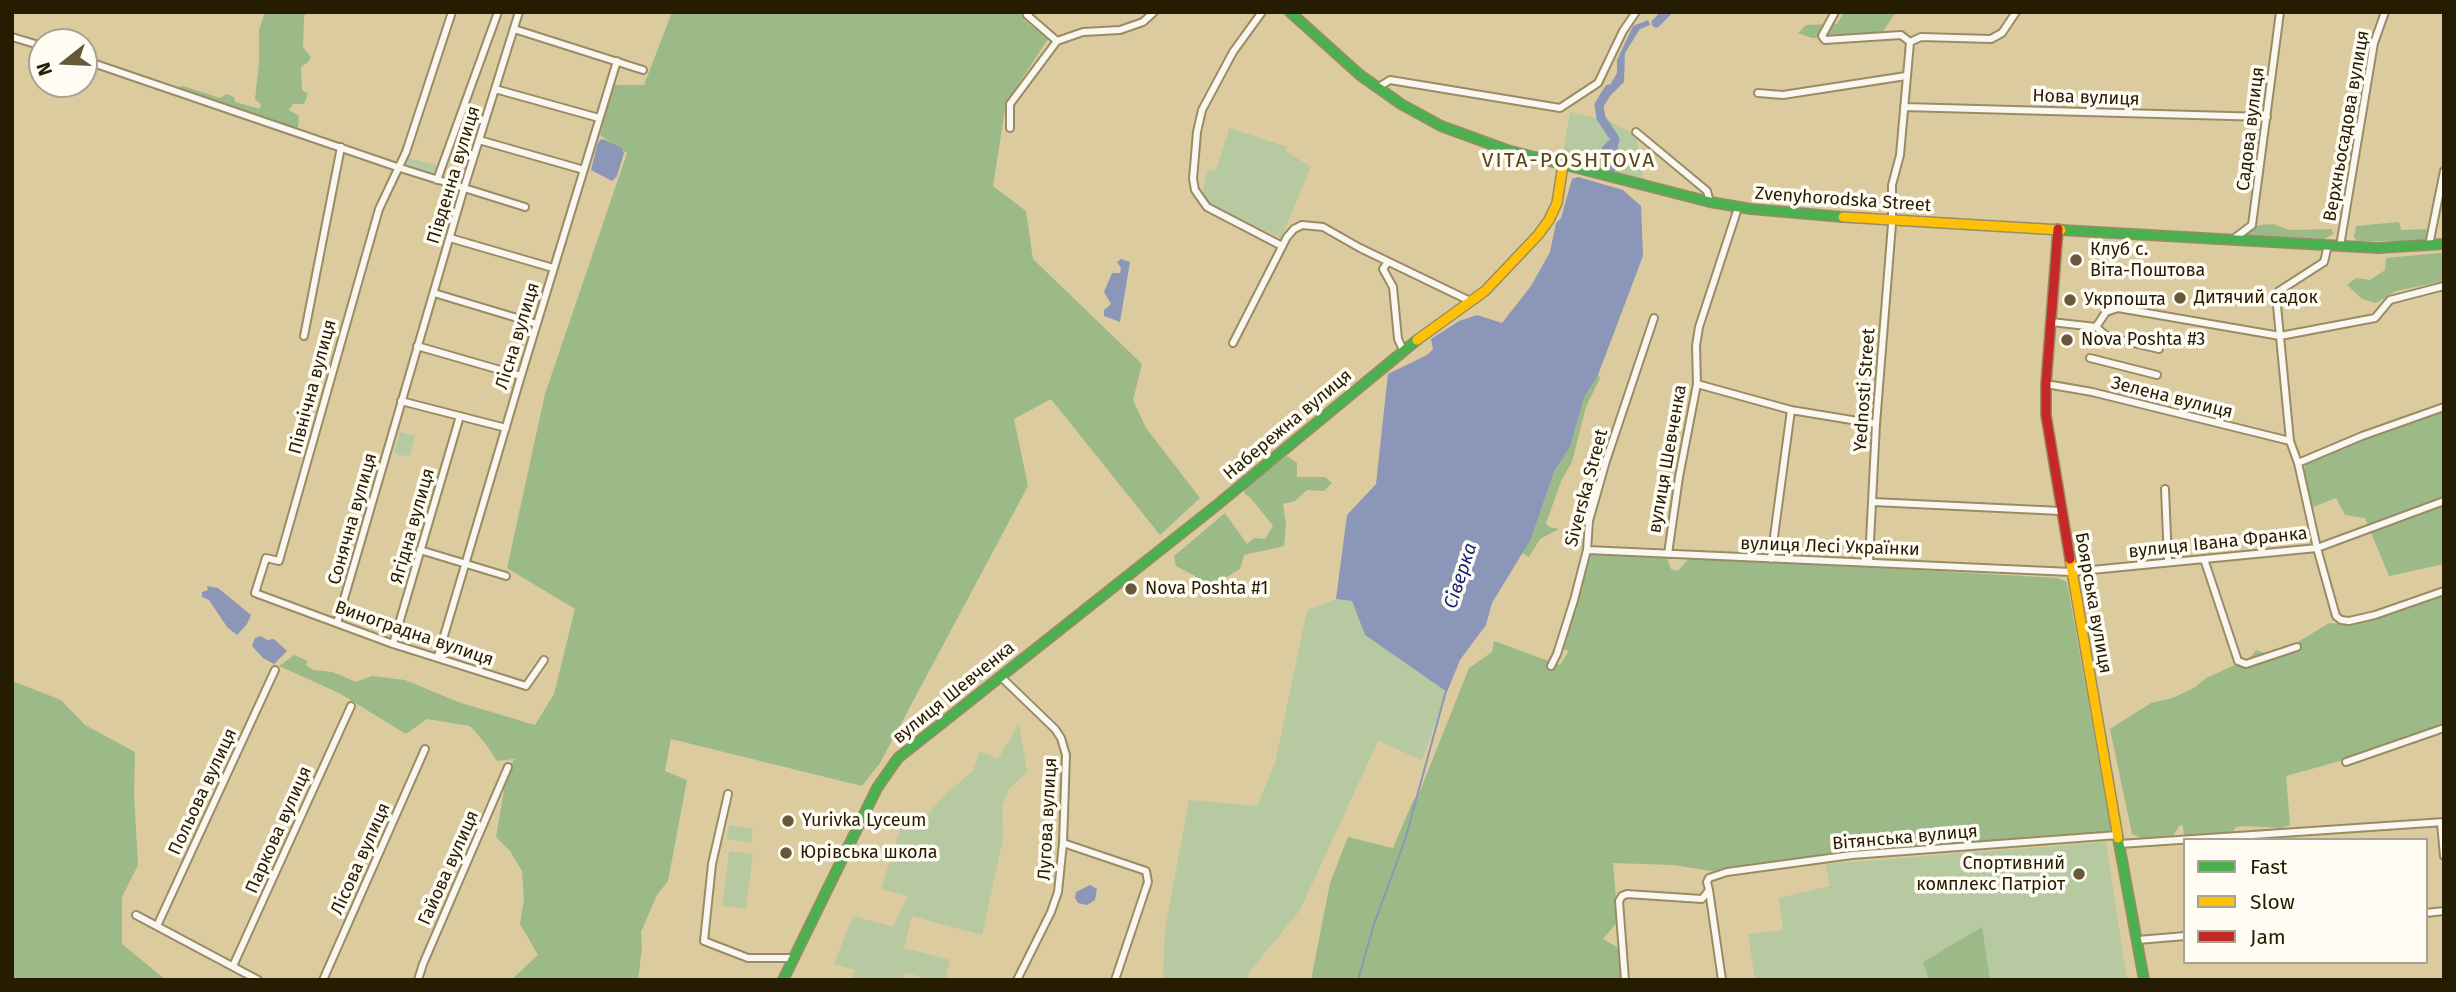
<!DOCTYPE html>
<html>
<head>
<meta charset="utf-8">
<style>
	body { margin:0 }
	#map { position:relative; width:2456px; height:992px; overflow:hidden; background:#dccb9e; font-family:"Fira Sans",sans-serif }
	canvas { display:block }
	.frame { position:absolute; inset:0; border:14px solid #261c02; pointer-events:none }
	.legend { position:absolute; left:2183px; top:838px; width:245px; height:126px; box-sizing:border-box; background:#fffcf4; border:2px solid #a8a293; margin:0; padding:9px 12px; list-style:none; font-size:21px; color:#261c02 }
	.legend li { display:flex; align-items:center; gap:14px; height:35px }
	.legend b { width:35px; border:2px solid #a8a293 }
	.north { position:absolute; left:28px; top:28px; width:70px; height:70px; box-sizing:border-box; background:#fffcf4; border:2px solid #a8a293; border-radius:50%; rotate:252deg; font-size:19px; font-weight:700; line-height:28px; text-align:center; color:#261c02 }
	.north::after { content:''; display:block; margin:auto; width:24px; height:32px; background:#665939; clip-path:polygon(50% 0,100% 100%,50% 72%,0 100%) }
</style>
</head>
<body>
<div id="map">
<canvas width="2456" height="992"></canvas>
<div class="frame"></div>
<ul class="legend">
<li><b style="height:9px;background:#4caf50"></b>Fast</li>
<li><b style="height:9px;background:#ffc107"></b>Slow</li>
<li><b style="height:9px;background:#c62828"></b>Jam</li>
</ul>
<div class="north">N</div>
</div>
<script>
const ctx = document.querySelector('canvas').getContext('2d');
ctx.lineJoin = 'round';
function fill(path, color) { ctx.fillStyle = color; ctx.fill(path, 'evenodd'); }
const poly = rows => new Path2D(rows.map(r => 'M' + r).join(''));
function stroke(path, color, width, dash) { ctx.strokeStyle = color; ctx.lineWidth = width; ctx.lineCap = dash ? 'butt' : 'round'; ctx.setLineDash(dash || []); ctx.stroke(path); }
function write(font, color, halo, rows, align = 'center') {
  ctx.font = font + ' "Fira Sans",sans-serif'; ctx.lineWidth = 7; ctx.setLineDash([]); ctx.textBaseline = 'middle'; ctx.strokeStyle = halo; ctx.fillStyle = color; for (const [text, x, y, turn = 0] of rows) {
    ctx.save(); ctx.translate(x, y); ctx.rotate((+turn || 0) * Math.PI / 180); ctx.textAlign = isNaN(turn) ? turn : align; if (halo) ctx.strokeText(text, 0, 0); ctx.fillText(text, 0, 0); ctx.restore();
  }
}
fill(poly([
	[1570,112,1607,120,1636,135,1645,186,1562,159],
	[1229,128,1287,147,1286,151,1311,167,1281,238,1210,205,1202,194,1208,170,1216,171],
	[405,157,440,166,436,178,403,168],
	[400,432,415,436,409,457,394,453],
	[1336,599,1352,601,1365,635,1447,692,1422,760,1378,741,1300,910,1250,971,1246,980,1163,980,1165,929,1189,800,1257,806,1275,763,1307,610],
	[1019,724,1027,772,1008,790,1002,806,1003,839,982,935,912,916,904,948,950,960,945,980,929,980,905,972,903,980,852,980,855,970,834,964,853,916,893,927,908,896,881,889,901,827,924,818,948,792,973,771,979,751,998,759],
	[729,825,753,829,751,843,727,839],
	[2106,842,2127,980,1755,980,1748,934,1783,930,1779,898,1830,886,1825,864],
	[729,851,753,854,746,909,722,906]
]), '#b7c9a0');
fill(poly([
	[265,12,308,12,304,16,303,47,311,57,308,62,301,67,302,90,308,94,304,104,293,104,289,110,299,116,298,128,292,129,181,91,179,87,183,86,220,98,227,94,234,97,235,102,260,109,261,104,255,100,259,63,259,30],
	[672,12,1028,12,1024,20,1048,39,1006,103,993,186,1026,211,1033,259,1142,364,1133,400,1146,428,1200,498,1160,535,1051,399,1014,419,1028,486,880,763,862,786,671,739,665,771,687,780,668,881,657,895,641,932,642,948,638,980,511,980,538,955,520,924,524,899,522,871,510,851,496,837,508,767,515,759,497,761,485,743,470,726,427,719,406,734,339,693,279,666,294,655,308,661,306,665,313,670,333,672,356,682,372,676,405,680,458,702,535,725,554,694,575,609,507,568,545,394,627,153,600,135,613,85,644,85],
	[1844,12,1900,12,1894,15,1881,34,1812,38,1798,33,1806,25,1837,24],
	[2399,222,2401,230,2426,229,2427,236,2423,241,2357,241,2354,237,2356,226],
	[2274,224,2289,230,2332,229,2333,234,2323,240,2245,235,2245,232,2260,225],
	[2439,253,2444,253,2444,281,2396,291,2376,303,2362,299,2347,285,2356,278,2370,280,2385,270,2386,258],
	[1598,375,1600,378,1586,407,1572,462,1562,479,1546,523,1549,527,1559,529,1540,539,1529,557,1522,553,1531,539,1554,472,1570,447,1584,398],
	[2444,408,2444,564,2389,576,2365,518,2345,515,2336,498,2313,507,2304,473,2305,464],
	[1287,456,1297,463,1297,477,1325,477,1332,483,1324,491,1307,490,1295,501,1283,504,1286,525,1284,546,1244,555,1240,569,1219,582,1200,589,1194,586,1195,576,1176,566,1174,556,1225,513,1247,544,1254,538,1265,539,1273,526,1250,497,1245,494,1244,489],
	[1594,550,1666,556,1671,569,1678,571,1690,557,2058,578,2067,582,2111,831,2101,839,1811,857,1712,871,1673,865,1613,863,1618,921,1603,939,1620,949,1623,980,1311,980,1330,883,1348,837,1393,848,1413,801,1420,791,1469,668,1492,652,1494,641,1560,665,1569,651,1563,649,1585,559],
	[2444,592,2444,723,2351,758,2286,776,2290,825,2282,828,2242,826,2236,827,2232,833,2184,836,2183,826,2180,825,2172,837,2145,840,2132,834,2110,729,2151,703,2172,698,2194,688,2206,678,2250,658,2256,650,2268,654,2285,650,2329,623,2349,625],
	[12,681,61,700,85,725,135,752,134,794,138,865,122,897,122,944,166,980,12,980],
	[1982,927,1990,980,1929,980,1923,962]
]), '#9bba87');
fill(poly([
	[1648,20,1650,25,1640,29,1625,53,1624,82,1609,97,1601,98,1599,96,1605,87,1609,87,1617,73,1617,60,1633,26],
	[603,139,622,148,624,153,617,176,612,181,591,170,597,145,600,140],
	[1615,139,1619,154,1612,162,1605,162,1601,155,1602,147,1608,141],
	[1578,177,1623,190,1641,206,1643,256,1598,375,1584,398,1570,447,1554,472,1531,539,1492,603,1486,625,1460,660,1447,692,1365,635,1352,601,1336,599,1347,515,1376,484,1388,374,1427,355,1433,349,1431,339,1459,321,1477,315,1502,323,1531,286,1550,252,1556,223,1561,218,1572,179],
	[1121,259,1130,262,1120,322,1104,316,1104,310,1111,304,1104,292,1112,273,1120,273,1121,268,1117,262],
	[207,586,218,588,251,615,247,624,237,635,227,627,209,600,202,597,202,592,208,590],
	[261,636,267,640,274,639,287,651,274,664,263,658,252,646,255,638],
	[1090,885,1097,889,1095,900,1087,905,1078,903,1075,898,1076,892]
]), '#8c96b9');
stroke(poly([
	[1358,980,1374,924,1405,840,1446,691]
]), '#8c96b9', 2);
stroke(poly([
	[1656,23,1667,12],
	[1609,89,1599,105,1601,118,1615,139,1609,162,1611,169]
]), '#8c96b9', 9);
const street = poly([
	[452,12,406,152,379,209,279,561,266,558,255,593,393,644,526,686,544,660],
	[1030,12,1027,15,1057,41],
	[1262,12,1233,52,1202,110,1197,132,1193,179,1195,190,1207,207,1282,246],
	[1835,12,1822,36,1825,40,1901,35,1910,42],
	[514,29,643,70],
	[12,37,42,46],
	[84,60,397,167,525,207],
	[1377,88,1390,80,1560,108,1598,83,1623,31,1636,12],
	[495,89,599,118],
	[1758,93,1783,95,1906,76],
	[1904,107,2267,117],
	[1010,128,1010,104,1057,41,1083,32,1120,30,1143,22,1154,12],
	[1636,132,1707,191,1710,202],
	[479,140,584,170],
	[437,180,498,12],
	[450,238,553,268],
	[2232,240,2252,225,2280,12],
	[2429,245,2444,171],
	[2340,246,2374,43,2385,12],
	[1388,262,1383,269,1393,287,1398,339,1403,350],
	[434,293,537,324],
	[2051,322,2096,327,2106,312,2118,308,2280,336,2375,318,2390,300,2444,286],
	[2096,327,2108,337,2159,349],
	[304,336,341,147],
	[1233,343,1287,237,1294,229,1302,225,1323,227,1360,248,1470,301],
	[417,346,521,376],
	[2090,358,2157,375],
	[1697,384,1791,410,1876,424],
	[2046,384,2092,392,2290,441,2298,463,2362,436,2444,407],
	[401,401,506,428],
	[2290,441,2276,295,2279,291,2324,262,2328,245],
	[2298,463,2317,548,2336,616,2341,620,2349,621,2375,615,2444,591],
	[2165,489,2168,561],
	[1873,502,2061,511],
	[420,550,506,576],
	[1587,550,2071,572,2317,548,2444,501],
	[1668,554,1679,477,1697,384,1696,346,1699,327,1738,208],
	[1771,559,1791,410],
	[2204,559,2238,661,2246,664,2297,647],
	[1869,561,1876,424,1892,224,1892,185,1900,155,1910,42,1921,37,1991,39,2002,33,2016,12],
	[337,623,464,188,519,12],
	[393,644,460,416],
	[438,656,521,376,617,61],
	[1551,666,1557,654,1574,600,1587,550,1589,521,1606,461,1654,318],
	[1000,676,1055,729,1061,738,1066,755,1063,843,1058,892,1051,912,1017,980],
	[2346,762,2444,728],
	[728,794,712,864,704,941,748,958,794,958],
	[2441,823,2444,856],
	[1063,843,1146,871,1148,882,1115,980],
	[2120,844,2444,822],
	[1709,890,1722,980],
	[2426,913,2444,911],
	[136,915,258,980],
	[157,926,275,670],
	[2138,940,2185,936],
	[233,966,351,706],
	[323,980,425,749],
	[418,980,423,964,508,767],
	[1625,980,1619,901,1622,896,1627,894,1702,899,1709,890,1707,882,1709,878,1727,872,1852,855,2118,835]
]);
const fast = poly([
	[1290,12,1360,75,1401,104,1441,126,1507,150,1710,202,1751,209,1843,217],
	[2061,230,2378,248,2444,244],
	[2118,838,2144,980],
	[783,980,877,788,898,758,1217,505,1417,340]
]);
const slow = poly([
	[1843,217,2061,230],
	[1417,340,1485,291,1538,235,1549,220,1557,203,1563,165],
	[2070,559,2118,838]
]);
const jam = poly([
	[2058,229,2046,384,2046,415,2070,559]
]);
stroke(street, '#998c65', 10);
stroke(fast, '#998c65', 12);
stroke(slow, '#998c65', 12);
stroke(jam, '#998c65', 12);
stroke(street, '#faf7f0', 6);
stroke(fast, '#4caf50', 9);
stroke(slow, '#ffc107', 9);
stroke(jam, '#c62828', 9);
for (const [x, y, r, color] of [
	[2076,260,7,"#665939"],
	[2180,298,7,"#665939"],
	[2070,300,7,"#665939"],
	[2067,340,7,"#665939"],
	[1131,589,7,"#665939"],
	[788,821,7,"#665939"],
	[786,853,7,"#665939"],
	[2079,874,7,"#665939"]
]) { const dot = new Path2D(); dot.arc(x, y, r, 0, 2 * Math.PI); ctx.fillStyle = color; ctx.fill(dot); stroke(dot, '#fffcf4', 2.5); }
write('18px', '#261c02', '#fffcf4', [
	["Нова вулиця",2086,98,2],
	["Верхньосадова вулиця",2347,126,-80],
	["Садова вулиця",2251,129,-83],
	["Південна вулиця",454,175,-73],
	["Zvenyhorodska Street",1843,200,4],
	["Лісна вулиця",518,336,-73],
	["Північна вулиця",313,387,-75],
	["Yednosti Street",1865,390,-86],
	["Зелена вулиця",2172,398,14],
	["Набережна вулиця",1288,425,-40],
	["вулиця Шевченка",1668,459,-80],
	["Siverska Street",1587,488,-75],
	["Сонячна вулиця",353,519,-74],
	["Ягідна вулиця",413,526,-74],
	["вулиця Івана Франка",2218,543,-6],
	["вулиця Лесі Українки",1830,547,2],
	["Боярська вулиця",2093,603,80],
	["Виноградна вулиця",414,634,19],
	["вулиця Шевченка",954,693,-39],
	["Польова вулиця",203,792,-65],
	["Лугова вулиця",1048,819,-87],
	["Паркова вулиця",279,830,-66],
	["Вітянська вулиця",1905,838,-5],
	["Лісова вулиця",361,859,-66],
	["Гайова вулиця",449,868,-66]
]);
write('18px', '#261c02', '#fffcf4', [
	["Клуб с.",2090,250],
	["Віта-Поштова",2090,271],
	["Дитячий садок",2194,298],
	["Укрпошта",2084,300],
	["Nova Poshta #3",2081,340],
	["Nova Poshta #1",1145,589],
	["Yurivka Lyceum",802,821],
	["Юрівська школа",800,853],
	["Спортивний",2065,864,"right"],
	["комплекс Патріот",2065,885,"right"]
], 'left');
write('italic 19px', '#151f70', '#fffcf4', [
	["Сіверка",1461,576,-72]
]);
ctx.letterSpacing = '2px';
write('21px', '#564719', '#fffcf4', [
	["VITA-POSHTOVA",1569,161]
]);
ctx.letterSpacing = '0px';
</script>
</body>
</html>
